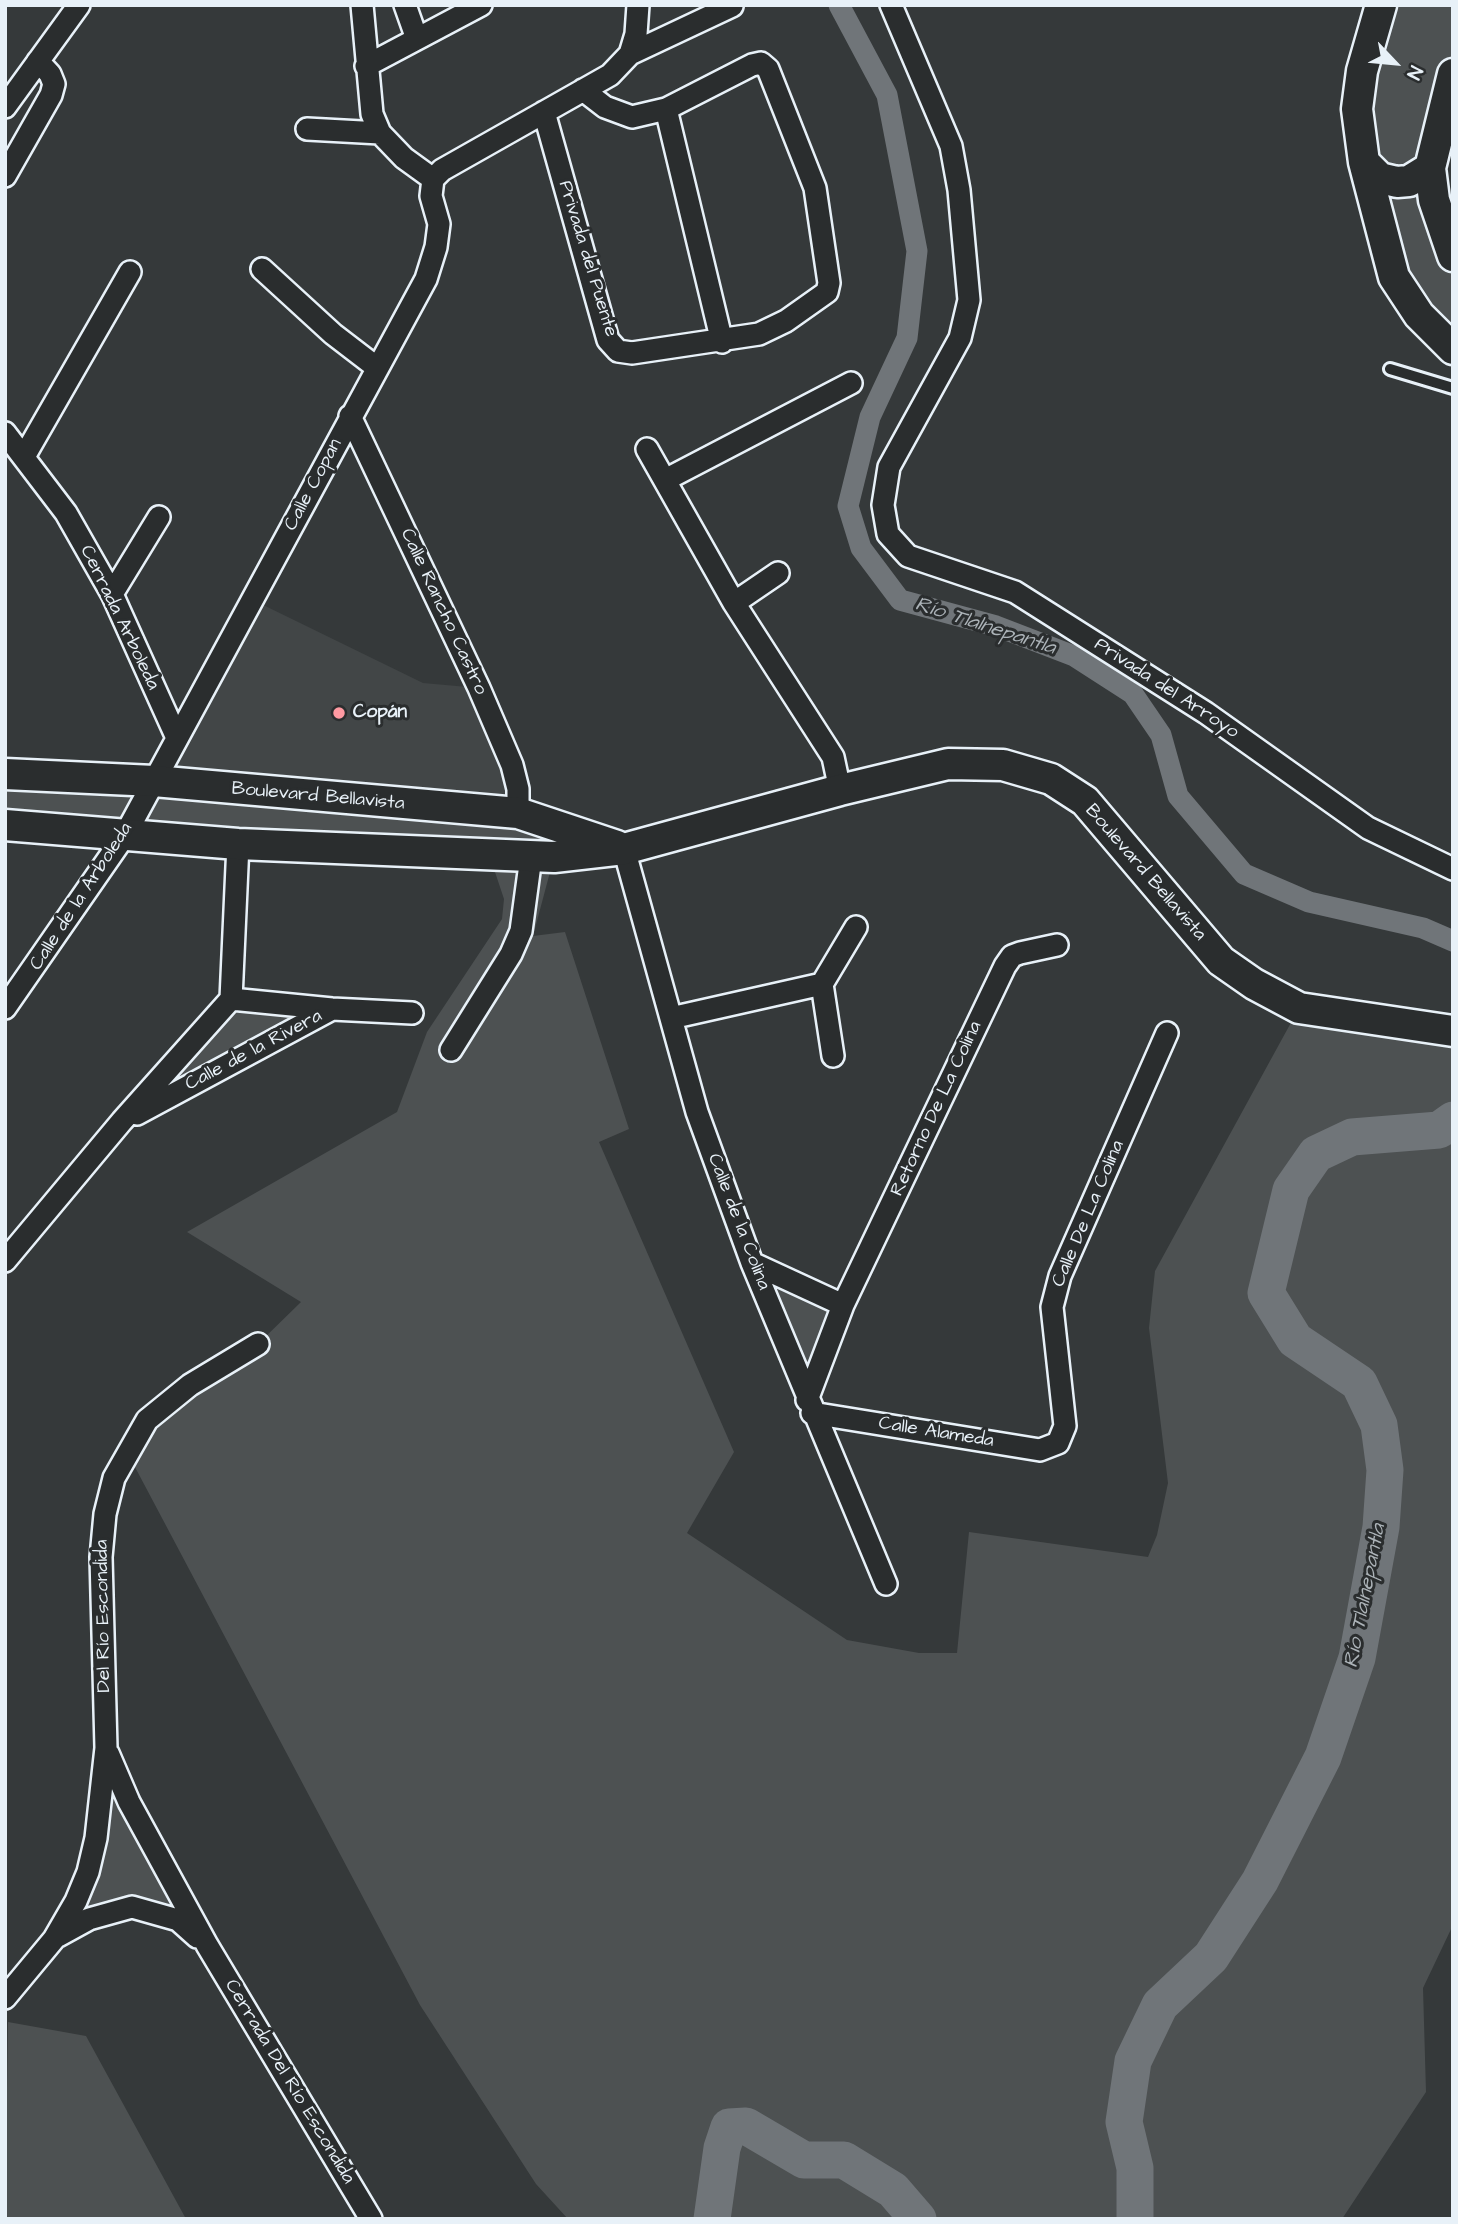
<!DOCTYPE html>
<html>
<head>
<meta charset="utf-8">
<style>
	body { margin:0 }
	#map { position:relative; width:1458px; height:2224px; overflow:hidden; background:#35393a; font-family:"Architects Daughter",sans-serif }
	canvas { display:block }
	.frame { position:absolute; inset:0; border:7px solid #e8f1f8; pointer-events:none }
	.north { position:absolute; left:1360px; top:28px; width:70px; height:70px; -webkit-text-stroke:5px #2a2d2e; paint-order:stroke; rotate:116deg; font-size:19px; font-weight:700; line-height:28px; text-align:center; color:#e8f1f8 }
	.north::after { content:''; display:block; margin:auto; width:24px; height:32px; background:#e8f1f8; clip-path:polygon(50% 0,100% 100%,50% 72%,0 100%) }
</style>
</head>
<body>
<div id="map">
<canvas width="1458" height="2224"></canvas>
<div class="frame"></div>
<div class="north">N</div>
</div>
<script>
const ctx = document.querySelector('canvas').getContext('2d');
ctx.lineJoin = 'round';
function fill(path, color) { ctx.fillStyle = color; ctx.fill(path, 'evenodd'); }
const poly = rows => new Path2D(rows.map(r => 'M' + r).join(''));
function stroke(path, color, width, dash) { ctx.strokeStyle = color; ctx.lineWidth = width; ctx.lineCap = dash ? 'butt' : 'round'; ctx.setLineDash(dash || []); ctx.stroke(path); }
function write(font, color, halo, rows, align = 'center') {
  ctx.font = font + ' "Architects Daughter",sans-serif'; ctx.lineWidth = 6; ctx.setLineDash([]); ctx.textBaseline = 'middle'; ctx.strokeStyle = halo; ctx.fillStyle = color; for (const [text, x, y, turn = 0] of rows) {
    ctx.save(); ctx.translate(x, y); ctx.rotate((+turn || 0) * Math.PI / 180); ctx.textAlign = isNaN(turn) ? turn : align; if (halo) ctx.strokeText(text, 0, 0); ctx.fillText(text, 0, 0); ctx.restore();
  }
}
fill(poly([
	[253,600,423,683,479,688,518,813,154,781]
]), '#424647');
fill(poly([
	[1381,5,1453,5,1453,74,1430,168,1453,256,1453,349,1394,277,1362,71],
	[5,774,518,813,624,849,554,857,533,936,565,932,629,1129,599,1142,734,1452,687,1533,847,1640,919,1653,957,1653,969,1532,1148,1557,1157,1535,1168,1483,1149,1328,1155,1271,1299,1008,1453,1031,1453,1925,1423,1988,1426,2092,1342,2219,568,2219,536,2184,420,2005,127,1452,147,1420,258,1344,301,1302,187,1232,397,1112,427,1032,502,919,504,899,489,854,5,825],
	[231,999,332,1009,122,1121],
	[752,1263,843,1305,807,1400],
	[98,1744,195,1929,148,1900,121,1900,68,1921,86,1869],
	[8,2022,86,2036,186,2219,5,2219]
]), '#4d5152');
stroke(poly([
	[839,5,887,95,917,251,907,338,870,417,848,506,861,548,900,600,996,626,1074,656,1133,694,1161,735,1178,796,1244,874,1309,902,1423,928,1453,941]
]), '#707579', 21);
stroke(poly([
	[712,2219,722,2148,729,2127,746,2126,804,2160,844,2160,893,2190,918,2219],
	[1135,2219,1135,2168,1124,2122,1133,2061,1160,2005,1211,1957,1260,1881,1323,1757,1357,1658,1381,1527,1385,1470,1379,1425,1359,1383,1295,1340,1266,1293,1291,1190,1316,1154,1352,1137,1439,1130,1453,1120]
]), '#707579', 37);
const service = poly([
	[1390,369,1453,388]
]);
const minor = poly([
	[362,5,372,114,380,133,404,158,433,179],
	[405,5,417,39],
	[891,5,951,146,959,190,969,300,960,338,889,467,883,505,888,534,908,556,1015,592,1206,713,1368,828,1453,869],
	[630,54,732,6],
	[366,66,481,5],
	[5,107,79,5],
	[666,109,722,342],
	[544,112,608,340,618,351,632,353,759,334,786,321,827,292,829,283,815,188,768,69,761,63,752,65,666,109,632,117,605,107,583,90],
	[307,129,380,133],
	[5,176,51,95,54,84,50,74,38,61],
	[433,179,442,170,610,75,630,54,636,34,638,5],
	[262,269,333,334,376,367],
	[350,416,479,688,512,765,518,789,518,813],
	[5,433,66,513,112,594,177,738],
	[647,449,734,603,833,757,840,790],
	[25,455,130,272],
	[665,480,851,383],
	[112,594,159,517],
	[734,603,778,573],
	[624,849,697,1112,752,1263,886,1584],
	[231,999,238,844],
	[5,1008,125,835,426,279,436,247,439,224,431,196,433,179],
	[671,1018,822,984],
	[451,1050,511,954,521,931,531,857],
	[833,1056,822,984,856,927],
	[137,1114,332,1009],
	[5,1261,122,1121,231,999,332,1009,412,1013],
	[752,1263,843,1305],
	[807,1400,843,1305,1005,966,1012,956,1020,953,1057,945],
	[812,1413,1040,1450,1058,1443,1065,1426,1052,1307,1060,1276,1167,1033],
	[108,1753,129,1802,207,1945,371,2219],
	[58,1936,89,1919,132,1907,178,1920,197,1937],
	[5,1998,54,1939,76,1901,88,1872,96,1838,106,1748,101,1557,105,1514,114,1478,147,1420,190,1385,258,1344]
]);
const secondary = poly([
	[1381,5,1362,71,1357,109,1364,162,1394,277,1419,315,1453,349],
	[1453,74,1430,168,1434,200,1453,256],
	[1364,162,1380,178,1397,182,1409,181,1430,168],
	[5,774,154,781,518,813,617,846],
	[5,825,238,844,554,857,624,849,840,790,948,764,1003,765,1051,779,1085,801,1221,961,1254,984,1299,1008,1453,1031]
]);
stroke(service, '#e8f1f8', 16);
stroke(minor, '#e8f1f8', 26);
stroke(secondary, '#e8f1f8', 35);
stroke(service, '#2a2d2e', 10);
stroke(minor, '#2a2d2e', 21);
stroke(secondary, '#2a2d2e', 30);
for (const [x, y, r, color] of [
	[339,713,7,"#ff9aa2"]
]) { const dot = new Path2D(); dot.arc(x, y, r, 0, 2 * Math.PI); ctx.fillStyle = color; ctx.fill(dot); stroke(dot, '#2a2d2e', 2.5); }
write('19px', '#e8f1f8', '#2a2d2e', [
	["Privada del Puente",587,259,73],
	["Calle Copan",314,485,-62],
	["Calle Rancho Castro",443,612,65],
	["Cerrada Arboleda",119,618,64],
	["Privada del Arroyo",1166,689,33],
	["Boulevard Bellavista",318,797,5],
	["Boulevard Bellavista",1145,873,49],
	["Calle de la Arboleda",82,897,-57],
	["Calle de la Rivera",254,1051,-28],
	["Retorno De La Colina",937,1109,-65],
	["Calle De La Colina",1089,1214,-67],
	["Calle de la Colina",738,1222,69],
	["Calle Alameda",936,1433,9],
	["Del Río Escondida",104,1616,-91],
	["Cerrada Del Río Escondida",289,2082,59]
]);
write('bold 19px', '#e8f1f8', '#2a2d2e', [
	["Copán",353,713]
], 'left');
write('italic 21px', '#acb3b8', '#2a2d2e', [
	["Río Tlalnepantla",985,627,18],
	["Río Tlalnepantla",1366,1596,-79]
]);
</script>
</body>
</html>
